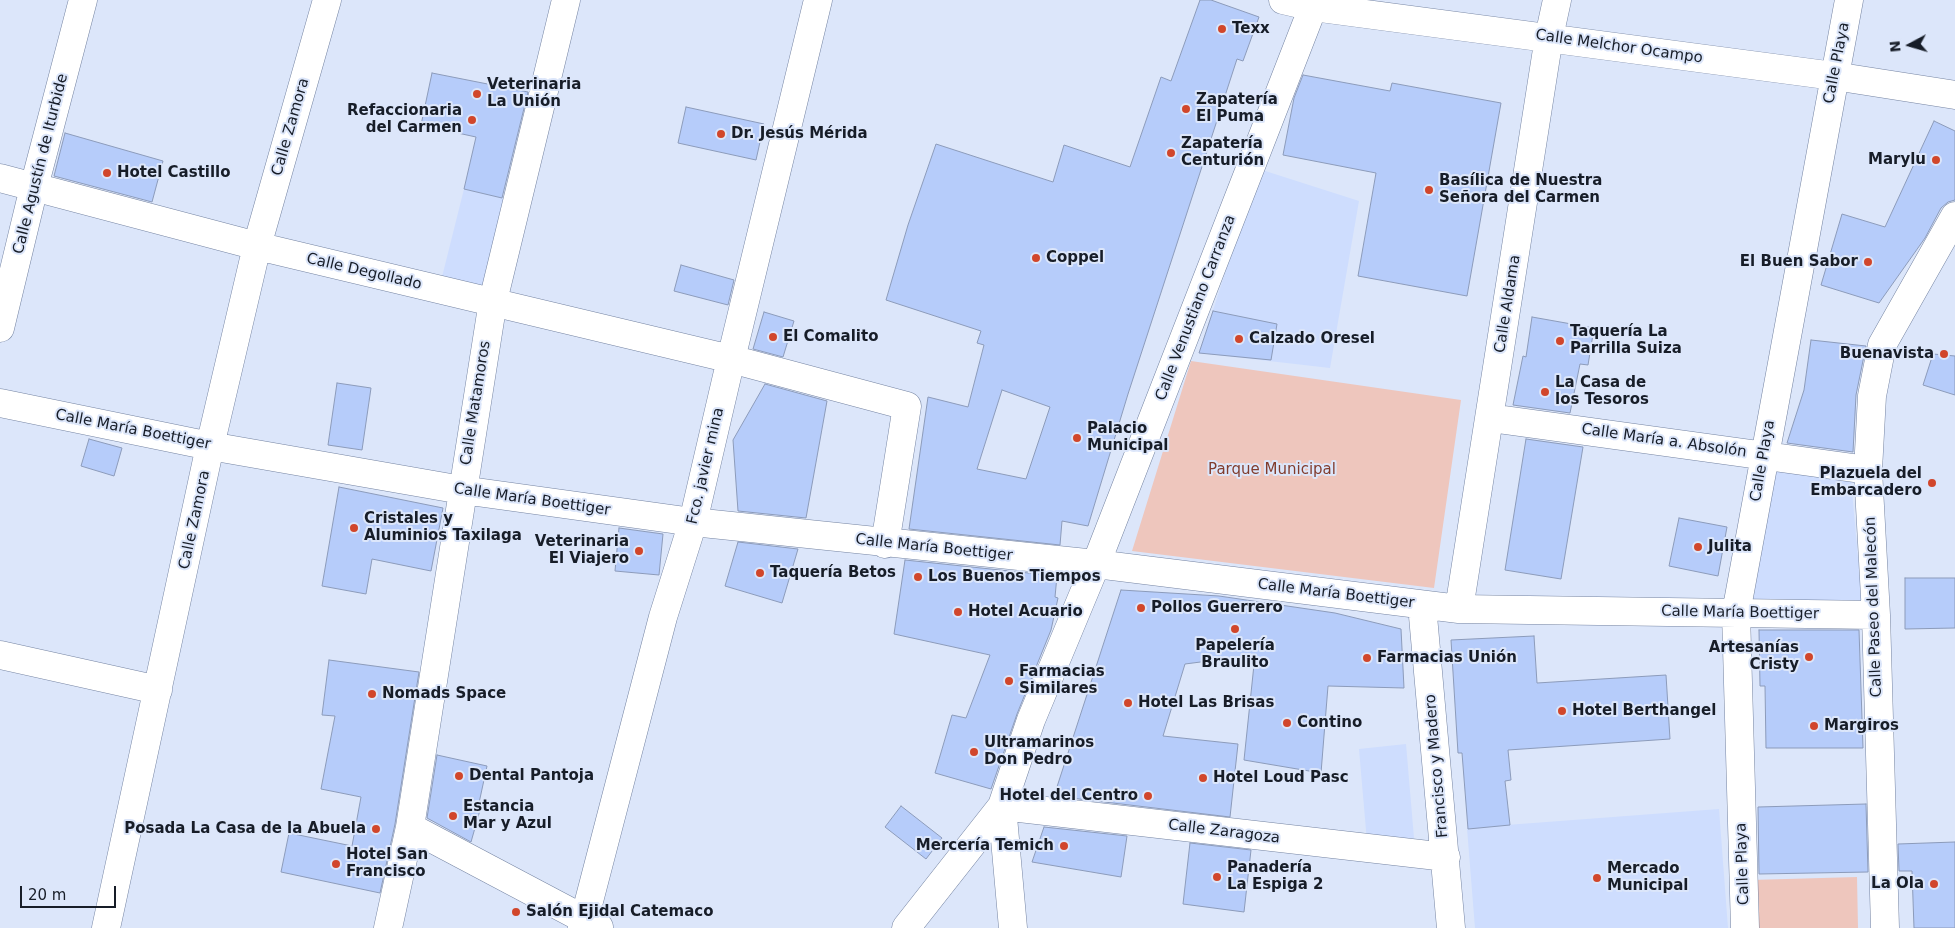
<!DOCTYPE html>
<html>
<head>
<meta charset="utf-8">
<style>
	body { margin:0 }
	#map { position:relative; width:1955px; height:928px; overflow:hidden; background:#dce6fa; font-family:"DejaVu Sans",sans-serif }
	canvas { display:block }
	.north { position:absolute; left:1885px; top:20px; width:50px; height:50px; -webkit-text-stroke:4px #dce6fa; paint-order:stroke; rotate:264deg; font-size:14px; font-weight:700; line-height:20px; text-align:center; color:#171d28 }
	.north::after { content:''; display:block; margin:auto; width:18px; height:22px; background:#171d28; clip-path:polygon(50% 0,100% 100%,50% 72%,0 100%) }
	.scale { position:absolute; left:20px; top:886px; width:96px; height:22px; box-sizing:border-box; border:2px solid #171d28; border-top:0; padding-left:6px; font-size:15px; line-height:18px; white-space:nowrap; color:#171d28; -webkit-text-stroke:4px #dce6fa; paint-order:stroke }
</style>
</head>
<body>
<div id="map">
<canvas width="1955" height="928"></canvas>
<div class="north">N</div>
<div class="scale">20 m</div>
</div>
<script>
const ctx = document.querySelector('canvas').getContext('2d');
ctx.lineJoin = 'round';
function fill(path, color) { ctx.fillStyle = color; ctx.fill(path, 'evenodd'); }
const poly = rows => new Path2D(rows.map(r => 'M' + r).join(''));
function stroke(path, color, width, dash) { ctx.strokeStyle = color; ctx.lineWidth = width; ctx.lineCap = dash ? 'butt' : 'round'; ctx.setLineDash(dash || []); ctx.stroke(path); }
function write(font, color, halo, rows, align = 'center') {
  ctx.font = font + ' "DejaVu Sans",sans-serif'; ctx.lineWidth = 4; ctx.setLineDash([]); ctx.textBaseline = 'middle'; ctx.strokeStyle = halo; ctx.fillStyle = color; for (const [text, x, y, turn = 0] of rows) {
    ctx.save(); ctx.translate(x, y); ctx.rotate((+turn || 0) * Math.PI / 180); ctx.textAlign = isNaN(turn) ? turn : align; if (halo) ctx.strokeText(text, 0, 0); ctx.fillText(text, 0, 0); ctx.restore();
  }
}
fill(poly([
	[1259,169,1359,201,1330,368,1199,353],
	[464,189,507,199,486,291,441,281],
	[1776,468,1851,480,1862,602,1753,601],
	[1406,744,1414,838,1367,842,1359,749],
	[1719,809,1728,928,1475,928,1467,828]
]), '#ceddfe');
fill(poly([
	[1191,361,1461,400,1434,588,1132,551],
	[1857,877,1858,928,1753,928,1751,880]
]), '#eec6bd');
const building = poly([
	[1200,0,1211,0,1259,17,1243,61,1237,59,1128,394,1088,526,1062,521,1060,545,909,529,928,397,968,407,984,345,977,343,981,331,886,300,908,225,936,144,1053,182,1064,145,1130,167,1161,77,1171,81,1200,0],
	[1002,390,1050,407,1026,479,977,469,1002,390],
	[432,73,528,92,502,198,464,189,476,137,421,125,432,73],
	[1303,75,1390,91,1392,83,1501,103,1467,296,1358,276,1376,173,1283,155,1294,98,1303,75],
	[686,107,764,124,756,160,678,143,686,107],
	[1934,121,1955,131,1955,200,1948,202,1941,208,1925,238,1879,303,1821,285,1842,214,1885,227,1934,121],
	[65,133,163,161,152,202,54,176,65,133],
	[681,265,734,280,728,305,674,291,681,265],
	[1213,311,1277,324,1271,360,1199,353,1213,311],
	[764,312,794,321,783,357,753,349,764,312],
	[1532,317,1594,328,1588,365,1580,364,1570,413,1513,405,1523,356,1526,357,1532,317],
	[1811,340,1866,346,1856,395,1853,452,1787,443,1804,390,1811,340],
	[1933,354,1955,356,1955,395,1923,385,1933,354],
	[337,383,371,388,362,450,328,445,337,383],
	[765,384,827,401,806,518,738,511,733,440,765,384],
	[89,439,122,448,114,476,81,466,89,439],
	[1526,439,1583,447,1561,579,1505,570,1526,439],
	[339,487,443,508,431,571,372,559,366,594,322,586,339,487],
	[1679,518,1727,527,1718,576,1669,566,1679,518],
	[619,528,663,534,659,575,615,571,619,528],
	[738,542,798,549,782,603,725,586,738,542],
	[905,560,1057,576,1055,597,1058,598,1051,630,1017,714,991,789,935,773,952,715,966,718,990,655,894,634,905,560],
	[1905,578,1955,578,1955,628,1905,629,1905,578],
	[1121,590,1219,596,1335,613,1401,629,1404,688,1328,686,1321,773,1244,760,1255,655,1185,664,1163,736,1238,744,1230,817,1054,796,1121,590],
	[1759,630,1859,630,1863,748,1766,748,1765,686,1760,686,1759,630],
	[1534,636,1537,683,1666,675,1670,739,1508,750,1511,780,1505,781,1510,825,1468,829,1462,753,1458,753,1451,640,1534,636],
	[329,660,419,672,395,824,380,893,281,872,289,833,352,846,361,797,321,789,335,716,322,715,329,660],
	[437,755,487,766,479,803,482,803,471,842,427,818,437,755],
	[1866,804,1868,872,1759,874,1758,807,1866,804],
	[901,806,942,838,926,859,885,827,901,806],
	[1044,827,1127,836,1121,877,1032,862,1044,827],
	[1955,842,1955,928,1914,928,1912,871,1899,871,1898,844,1955,842],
	[1190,843,1251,850,1244,912,1183,904,1190,843]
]);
fill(building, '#b6ccfa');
stroke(building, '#8c9bba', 1);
const minor = poly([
	[1283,0,1313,7,1834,76,1955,95],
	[0,178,257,246,731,359,907,406,885,544],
	[0,328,34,187,83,0],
	[0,403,210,446,462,490,693,522,1096,564,1459,609,1876,615],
	[1490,418,1868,470],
	[1422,605,1451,928],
	[1459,609,1549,37,1557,0],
	[0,655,158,690],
	[410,827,599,927],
	[106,928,210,446,257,246,327,0],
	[388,928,410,827,493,301,566,0],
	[582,928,663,617,693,522,731,359,818,0],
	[906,928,1002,806,1031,720,1096,564,1313,7,1314,0],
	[1013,928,1002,806,1446,857],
	[1745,928,1736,613,1849,0],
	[1885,928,1876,615,1868,470,1872,396,1882,345,1955,216]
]);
stroke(minor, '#7584a2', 29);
stroke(minor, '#fff', 28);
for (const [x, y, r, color] of [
	[1222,29,5,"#d1462b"],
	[477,94,5,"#d1462b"],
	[1186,109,5,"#d1462b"],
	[472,120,5,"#d1462b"],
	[721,134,5,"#d1462b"],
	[1171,153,5,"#d1462b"],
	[1936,160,5,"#d1462b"],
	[107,173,5,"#d1462b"],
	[1429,190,5,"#d1462b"],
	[1036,258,5,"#d1462b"],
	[1868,262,5,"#d1462b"],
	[773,337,5,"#d1462b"],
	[1239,339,5,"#d1462b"],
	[1560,341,5,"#d1462b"],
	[1944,354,5,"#d1462b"],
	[1545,392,5,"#d1462b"],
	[1077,438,5,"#d1462b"],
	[1932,483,5,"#d1462b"],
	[354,528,5,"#d1462b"],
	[1698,547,5,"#d1462b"],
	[639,551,5,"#d1462b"],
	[760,573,5,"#d1462b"],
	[918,577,5,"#d1462b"],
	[1141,608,5,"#d1462b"],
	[958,612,5,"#d1462b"],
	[1235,629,5,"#d1462b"],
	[1809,657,5,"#d1462b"],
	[1367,658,5,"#d1462b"],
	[1009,681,5,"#d1462b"],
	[372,694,5,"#d1462b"],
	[1128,703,5,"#d1462b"],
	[1562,711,5,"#d1462b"],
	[1287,723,5,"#d1462b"],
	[1814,726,5,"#d1462b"],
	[974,752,5,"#d1462b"],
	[459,776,5,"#d1462b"],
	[1203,778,5,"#d1462b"],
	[1148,796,5,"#d1462b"],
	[453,816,5,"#d1462b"],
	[376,829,5,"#d1462b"],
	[1064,846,5,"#d1462b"],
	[336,864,5,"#d1462b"],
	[1217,877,5,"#d1462b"],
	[1597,878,5,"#d1462b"],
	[1934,884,5,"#d1462b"],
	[516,912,5,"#d1462b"]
]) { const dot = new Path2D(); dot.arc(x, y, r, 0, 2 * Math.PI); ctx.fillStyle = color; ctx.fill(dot); stroke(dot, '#dce6fa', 2); }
write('bold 15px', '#171d28', '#dce6fa', [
	["Texx",1232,29],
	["Veterinaria",487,85],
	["La Unión",487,102],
	["Zapatería",1196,100],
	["El Puma",1196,117],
	["Refaccionaria",462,111,"right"],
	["del Carmen",462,128,"right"],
	["Dr. Jesús Mérida",731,134],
	["Zapatería",1181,144],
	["Centurión",1181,161],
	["Marylu",1926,160,"right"],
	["Hotel Castillo",117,173],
	["Basílica de Nuestra",1439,181],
	["Señora del Carmen",1439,198],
	["Coppel",1046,258],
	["El Buen Sabor",1858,262,"right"],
	["Taquería La",1570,332],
	["Parrilla Suiza",1570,349],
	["El Comalito",783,337],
	["Calzado Oresel",1249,339],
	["Buenavista",1934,354,"right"],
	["La Casa de",1555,383],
	["los Tesoros",1555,400],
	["Palacio",1087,429],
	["Municipal",1087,446],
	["Plazuela del",1922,474,"right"],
	["Embarcadero",1922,491,"right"],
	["Cristales y",364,519],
	["Aluminios Taxilaga",364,536],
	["Veterinaria",629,542,"right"],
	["El Viajero",629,559,"right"],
	["Julita",1708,547],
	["Taquería Betos",770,573],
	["Los Buenos Tiempos",928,577],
	["Pollos Guerrero",1151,608],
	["Hotel Acuario",968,612],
	["Papelería",1235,646,"center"],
	["Braulito",1235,663,"center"],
	["Artesanías",1799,648,"right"],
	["Cristy",1799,665,"right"],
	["Farmacias Unión",1377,658],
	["Farmacias",1019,672],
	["Similares",1019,689],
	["Nomads Space",382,694],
	["Hotel Las Brisas",1138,703],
	["Hotel Berthangel",1572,711],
	["Contino",1297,723],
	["Margiros",1824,726],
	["Ultramarinos",984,743],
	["Don Pedro",984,760],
	["Dental Pantoja",469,776],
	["Hotel Loud Pasc",1213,778],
	["Hotel del Centro",1138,796,"right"],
	["Estancia",463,807],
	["Mar y Azul",463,824],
	["Posada La Casa de la Abuela",366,829,"right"],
	["Mercería Temich",1054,846,"right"],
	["Hotel San",346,855],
	["Francisco",346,872],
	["Panadería",1227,868],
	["La Espiga 2",1227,885],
	["Mercado",1607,869],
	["Municipal",1607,886],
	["La Ola",1924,884,"right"],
	["Salón Ejidal Catemaco",526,912]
], 'left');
write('15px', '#171d28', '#dce6fa', [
	["Calle Melchor Ocampo",1619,47,8],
	["Calle Playa",1837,63,-79],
	["Calle Zamora",291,127,-74],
	["Calle Agustín de Iturbide",41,164,-76],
	["Calle Degollado",364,272,13],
	["Calle Aldama",1508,304,-81],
	["Calle Venustiano Carranza",1196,308,-69],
	["Calle Matamoros",476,403,-81],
	["Calle María Boettiger",133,430,11],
	["Calle María a. Absolón",1664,441,8],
	["Calle Playa",1763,461,-80],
	["Fco. javier mina",706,466,-77],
	["Calle María Boettiger",532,500,8],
	["Calle Zamora",195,520,-78],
	["Calle María Boettiger",934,548,6],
	["Calle María Boettiger",1336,594,7],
	["Calle Paseo del Malecón",1874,607,-92],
	["Calle María Boettiger",1740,613,1],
	["Francisco y Madero",1437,766,-95],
	["Calle Zaragoza",1224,832,7],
	["Calle Playa",1743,864,-92]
]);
write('15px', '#813c2d', '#dce6fa', [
	["Parque Municipal",1272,470]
]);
</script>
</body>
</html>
